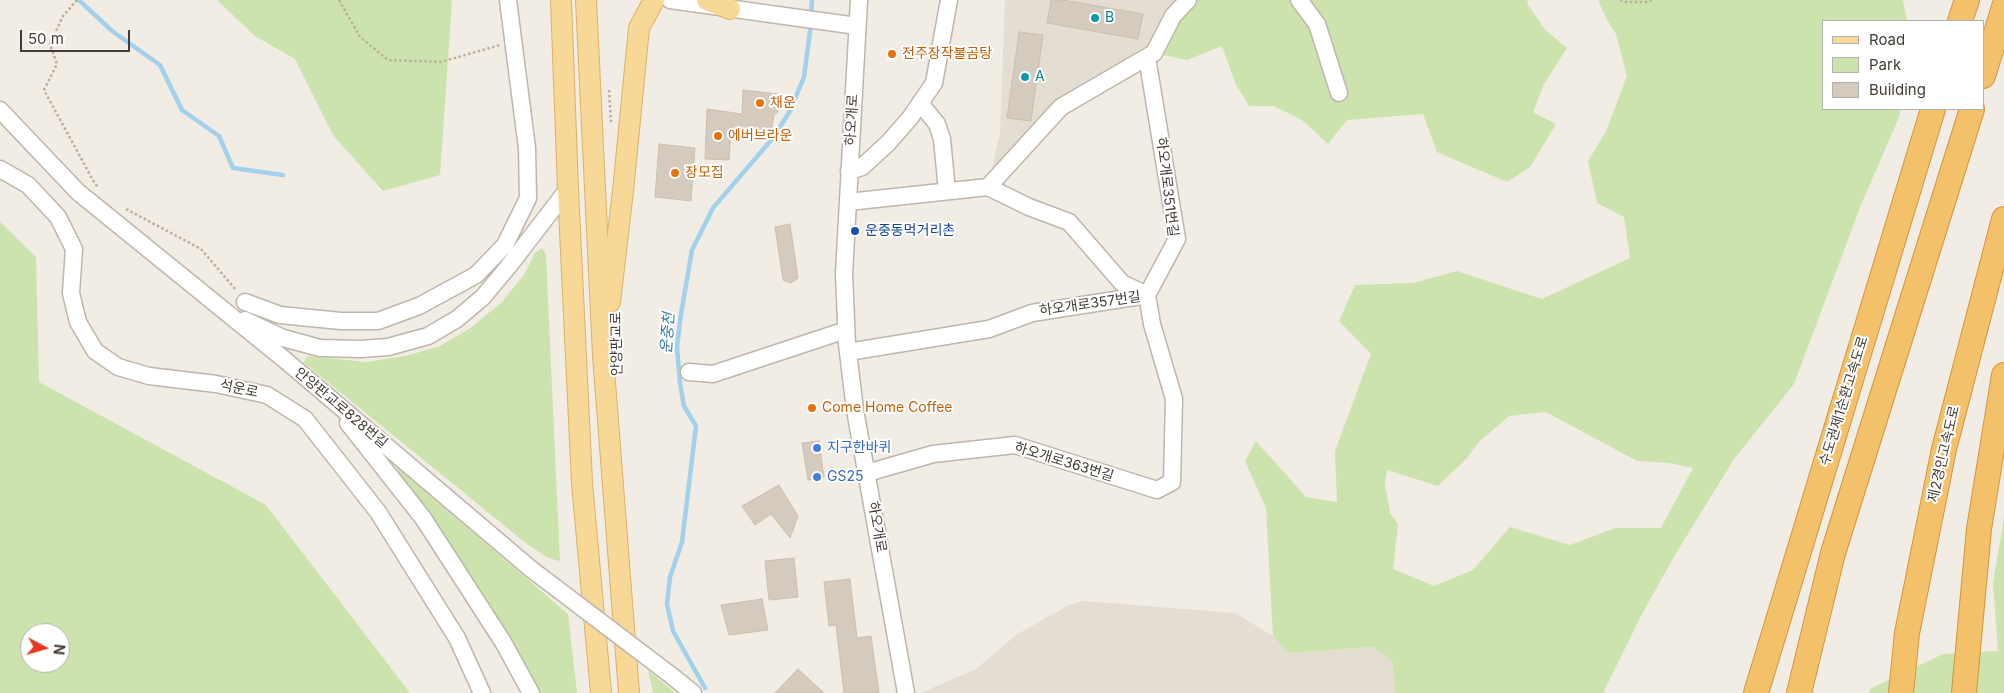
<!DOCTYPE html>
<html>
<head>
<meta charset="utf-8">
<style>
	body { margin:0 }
	#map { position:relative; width:2004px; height:693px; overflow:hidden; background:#f1ece4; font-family:Inter,sans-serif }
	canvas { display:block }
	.legend { position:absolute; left:1822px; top:20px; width:162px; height:90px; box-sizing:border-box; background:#fff; border:1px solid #b3b1ae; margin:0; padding:6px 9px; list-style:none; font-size:15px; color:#423c34 }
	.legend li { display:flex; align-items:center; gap:10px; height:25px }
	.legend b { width:25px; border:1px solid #b3b1ae }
	.north { position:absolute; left:20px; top:623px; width:50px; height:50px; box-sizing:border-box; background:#fff; border:1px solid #b3b1ae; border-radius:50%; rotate:96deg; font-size:14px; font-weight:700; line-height:20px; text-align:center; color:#423c34 }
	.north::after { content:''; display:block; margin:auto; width:18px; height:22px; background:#ec361f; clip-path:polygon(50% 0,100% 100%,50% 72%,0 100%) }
	.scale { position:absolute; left:20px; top:30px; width:110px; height:22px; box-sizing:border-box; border:2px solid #423c34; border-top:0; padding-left:6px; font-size:15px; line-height:18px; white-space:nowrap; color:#423c34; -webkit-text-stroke:4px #fff; paint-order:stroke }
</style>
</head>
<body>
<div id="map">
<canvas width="2004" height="693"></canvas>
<ul class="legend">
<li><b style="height:6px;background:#f7d896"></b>Road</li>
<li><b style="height:14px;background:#cde3ae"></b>Park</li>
<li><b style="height:14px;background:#d4cabd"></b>Building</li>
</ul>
<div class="north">N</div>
<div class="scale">50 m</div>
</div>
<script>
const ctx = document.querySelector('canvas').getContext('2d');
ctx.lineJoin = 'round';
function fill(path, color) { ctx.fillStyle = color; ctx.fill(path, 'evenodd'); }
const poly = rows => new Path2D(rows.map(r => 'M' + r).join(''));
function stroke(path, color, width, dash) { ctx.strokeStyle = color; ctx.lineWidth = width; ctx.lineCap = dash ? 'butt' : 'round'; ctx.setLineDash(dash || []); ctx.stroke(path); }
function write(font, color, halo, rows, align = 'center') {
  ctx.font = font + ' Inter,"Noto Sans KR",sans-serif'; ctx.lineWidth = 4; ctx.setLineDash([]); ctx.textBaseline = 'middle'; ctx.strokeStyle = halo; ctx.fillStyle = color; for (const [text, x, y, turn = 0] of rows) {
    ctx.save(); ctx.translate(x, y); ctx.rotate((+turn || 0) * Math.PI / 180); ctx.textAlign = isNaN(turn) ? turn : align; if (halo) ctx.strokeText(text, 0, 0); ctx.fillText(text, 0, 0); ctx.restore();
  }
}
fill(poly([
	[1005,0,1188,0,1154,53,1061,107,988,187,1000,132],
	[1083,601,1235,613,1273,636,1288,653,1373,647,1392,661,1395,693,921,693,976,669,1016,635,1069,605]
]), '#e4ded2');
fill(poly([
	[217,0,452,0,440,175,383,191,333,135,295,59,255,36],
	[1188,0,1528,0,1527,3,1545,30,1567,48,1544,84,1533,112,1556,124,1530,167,1507,182,1437,152,1423,114,1347,120,1328,144,1302,120,1274,106,1249,106,1236,85,1222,46,1187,60,1154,53],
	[1598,0,1903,0,1907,21,1823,21,1823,109,1900,109,1900,115,1861,205,1794,384,1734,459,1675,555,1642,614,1603,693,1395,693,1392,661,1373,647,1288,653,1273,636,1266,508,1245,461,1256,441,1306,497,1337,502,1335,451,1371,354,1339,321,1355,285,1413,283,1457,271,1542,299,1630,258,1624,217,1597,203,1588,161,1606,131,1627,76,1616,34,1606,18],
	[1546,412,1637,461,1669,463,1693,468,1661,528,1615,528,1570,545,1510,527,1473,570,1434,586,1393,569,1398,524,1390,513,1385,484,1387,470,1438,486,1466,459,1479,442,1509,416],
	[0,222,36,257,39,382,266,505,410,693,0,693],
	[30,633,60,633,60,663,30,663],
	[542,248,546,255,560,561,548,558,527,544,303,362,308,356,366,362,406,356,440,346,469,329,501,303,524,275,535,253],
	[398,468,568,614,577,693,539,693,510,641,458,557,416,497,395,472],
	[2004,518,2004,693,1869,693,1870,689,1943,654,1998,651,1993,583],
	[648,670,675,693,653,693]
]), '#cde3ae');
stroke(poly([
	[79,0,112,31,160,65,182,110,219,136,233,168,283,175],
	[811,16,812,0],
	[705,688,673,631,667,604,670,577,682,542,696,426,684,406,680,383,677,347,681,314,692,250,713,208,772,139,790,111,804,77,811,24]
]), '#a3d0eb', 4.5);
const building = poly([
	[1051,0,1063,0,1143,14,1138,39,1047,23,1051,0],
	[1019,32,1043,35,1031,121,1007,118,1019,32],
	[743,90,778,94,778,112,774,115,772,128,766,127,766,132,731,128,729,160,705,159,707,109,742,114,743,90],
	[659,144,695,148,691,201,655,197,659,144],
	[790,224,798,278,791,283,783,280,775,227,790,224],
	[819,441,824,477,808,480,802,443,819,441],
	[779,485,798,516,790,538,771,514,755,525,742,506,779,485],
	[794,558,798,597,769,600,765,561,794,558],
	[850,579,857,638,871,636,879,693,844,693,836,625,829,626,824,582,850,579],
	[762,599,768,630,729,635,721,605,762,599],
	[798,669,824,693,775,693,798,669]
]);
fill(building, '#d4cabd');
stroke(building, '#ccbfae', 1);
const minor = poly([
	[670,0,857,26],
	[859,0,844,274,847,344,855,410,906,693],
	[1299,0,1317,24,1339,93],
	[1147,57,1154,53,1173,16,1188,0],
	[920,103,937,124,942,139,947,191],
	[0,110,78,192,285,360,531,569],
	[0,169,28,185,58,217,74,249,71,293,78,322,95,351,118,367,149,376,216,384,267,395,305,419,378,512,457,638,482,693],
	[849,171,862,167,888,143,910,118,934,83,949,0],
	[988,187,1029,207,1069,222,1122,283,1147,295],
	[848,202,988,187,1061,107,1147,57,1177,239,1147,295],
	[245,302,280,315,341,321,378,321,419,306,476,275,505,245,528,198,527,148,508,0],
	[245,320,283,338,320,348,361,349,388,347,428,336,457,319,483,297,508,267,568,189],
	[848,352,989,329,1032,313,1147,295],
	[689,372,713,374,846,330],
	[348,423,423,518,503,642,531,693],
	[867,473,933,454,1015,445,1157,490,1172,482,1174,399,1152,324,1147,295],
	[672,676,693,693]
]);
const major = poly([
	[561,0,568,189,582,483,601,693],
	[586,0,603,356,629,693],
	[707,0,730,9],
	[610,302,623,191,639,28,654,0]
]);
const highway = poly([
	[1960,21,1967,0],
	[1983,76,2004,7],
	[1756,693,1933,109],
	[1799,693,1833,553,1972,109],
	[1901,693,1907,633,1944,449,2004,219],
	[1964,693,1979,529,2004,375]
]);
stroke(minor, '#beb6aa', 19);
stroke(major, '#dbb367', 22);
stroke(highway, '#d2953c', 26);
stroke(poly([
	[77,0,63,16,50,44,57,64,44,90,95,184,98,187],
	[339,0,360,37,388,60,441,62,500,45],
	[1620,0,1627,2,1648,2,1652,0],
	[609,90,611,122],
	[126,209,201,249,236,290]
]), '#bcae99', 2.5, [2.5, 2.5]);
stroke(minor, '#fff', 16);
stroke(major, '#f7d896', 20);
stroke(highway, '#f4c16b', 24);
const minorBridge = poly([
	[531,569,672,676]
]);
stroke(minorBridge, '#beb6aa', 19, []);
stroke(minorBridge, '#fff', 16);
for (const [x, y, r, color] of [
	[1095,18,5,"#0f9aa8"],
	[892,54,5,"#e8710a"],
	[1025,77,5,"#0f9aa8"],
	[760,103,5,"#e8710a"],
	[718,136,5,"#e8710a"],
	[675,173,5,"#e8710a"],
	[855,231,5,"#1a4fb4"],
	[812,408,5,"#e8710a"],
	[817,448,5,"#3f7fe0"],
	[817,477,5,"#3f7fe0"]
]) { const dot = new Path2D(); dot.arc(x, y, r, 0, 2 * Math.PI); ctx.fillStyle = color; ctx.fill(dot); stroke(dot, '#fff', 2); }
write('14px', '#0d838f', '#fff', [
	["B",1105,18],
	["A",1035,77]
], 'left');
write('14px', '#c56008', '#fff', [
	["전주장작불곰탕",902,54],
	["채운",770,103],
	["에버브라운",728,136],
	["장모집",685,173],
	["Come Home Coffee",822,408]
], 'left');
write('14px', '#423c34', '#fff', [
	["하오개로",852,120,-87],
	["하오개로351번길",1167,187,83],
	["하오개로357번길",1090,304,-8],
	["안양판교로",617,344,-91],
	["석운로",239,389,12],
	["수도권제1순환고속도로",1844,401,-73],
	["안양판교로828번길",341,408,40],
	["제2경인고속도로",1944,454,-77],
	["하오개로363번길",1064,462,17],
	["하오개로",877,527,80]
]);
write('14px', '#164399', '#fff', [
	["운중동먹거리촌",865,231]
], 'left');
write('14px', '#366cbe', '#fff', [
	["지구한바퀴",827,448],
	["GS25",827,477]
], 'left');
write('italic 15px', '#357ba6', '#fff', [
	["운중천",668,333,-86]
]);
</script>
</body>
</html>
